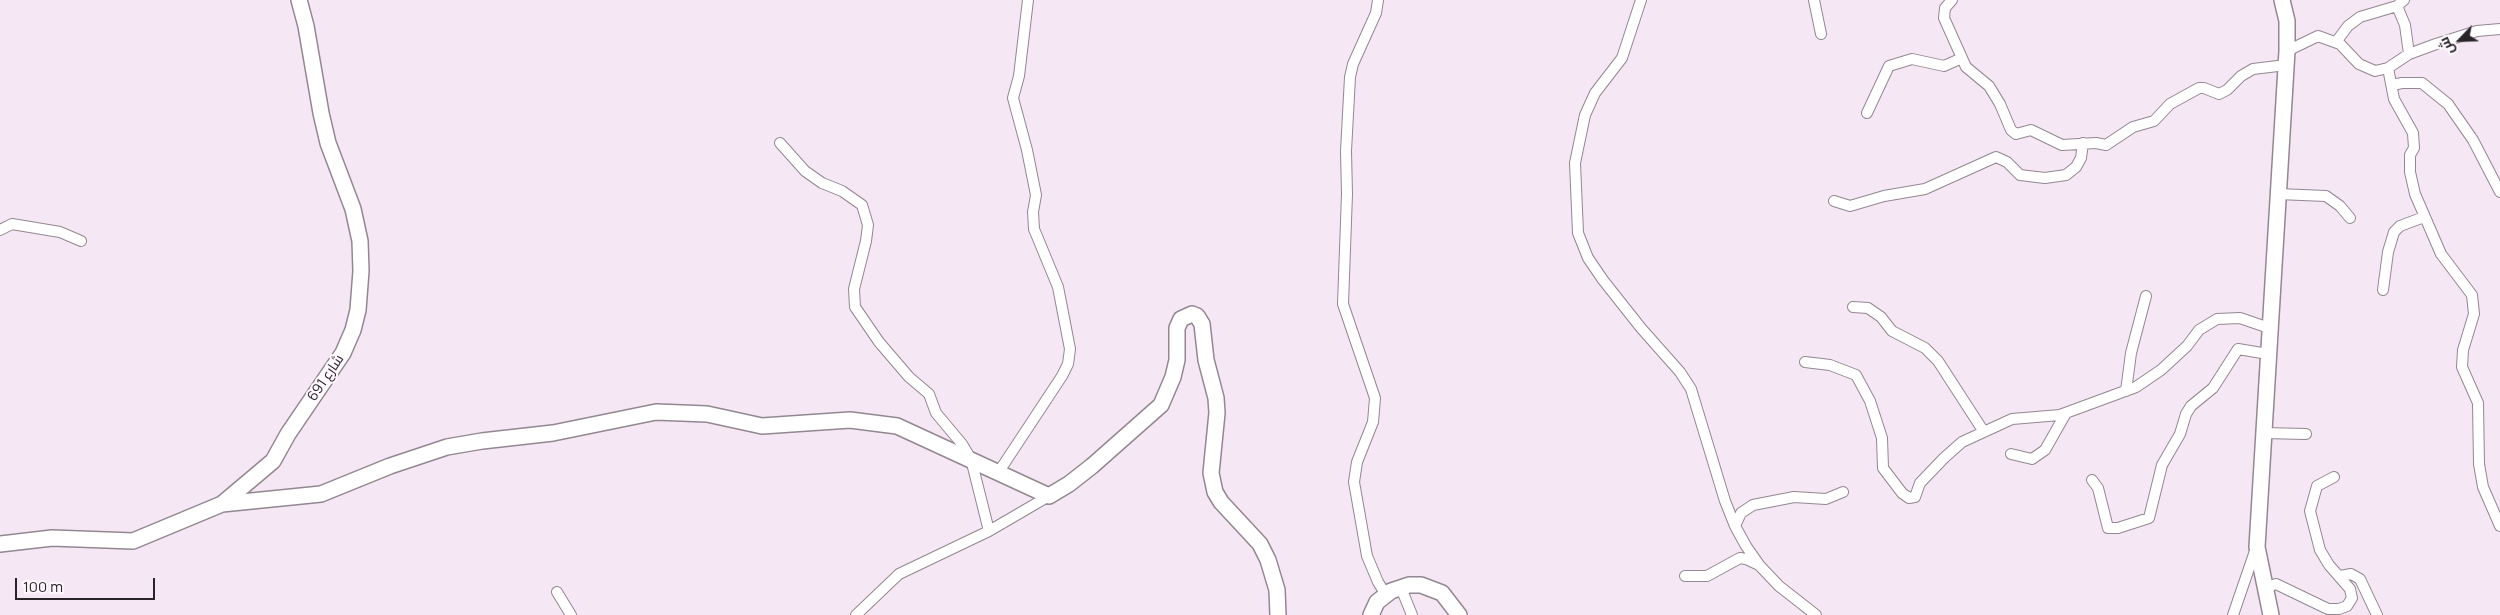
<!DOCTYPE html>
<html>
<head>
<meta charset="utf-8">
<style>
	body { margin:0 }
	#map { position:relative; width:2500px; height:615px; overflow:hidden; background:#f5e8f4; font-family:Manrope,Cairo,sans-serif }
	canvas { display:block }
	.north { position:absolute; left:2435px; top:15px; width:50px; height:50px; -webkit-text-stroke:4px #fff7fe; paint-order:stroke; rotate:246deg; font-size:14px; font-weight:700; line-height:20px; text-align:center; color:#292428 }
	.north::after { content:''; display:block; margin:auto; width:18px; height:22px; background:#292428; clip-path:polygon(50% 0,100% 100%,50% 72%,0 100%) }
	.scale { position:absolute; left:15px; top:578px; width:140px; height:22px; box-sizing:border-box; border:2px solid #292428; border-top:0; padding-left:6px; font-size:15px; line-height:18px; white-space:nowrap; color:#292428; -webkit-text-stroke:4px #fff7fe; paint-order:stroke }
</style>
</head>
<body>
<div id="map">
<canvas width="2500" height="615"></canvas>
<div class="north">ش</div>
<div class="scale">100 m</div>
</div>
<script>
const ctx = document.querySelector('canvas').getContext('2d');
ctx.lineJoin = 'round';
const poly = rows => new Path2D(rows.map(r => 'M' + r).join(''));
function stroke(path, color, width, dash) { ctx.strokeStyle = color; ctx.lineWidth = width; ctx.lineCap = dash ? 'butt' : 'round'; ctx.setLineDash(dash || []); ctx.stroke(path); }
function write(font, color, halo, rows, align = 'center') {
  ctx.font = font + ' Manrope,Cairo,sans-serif'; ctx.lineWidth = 4; ctx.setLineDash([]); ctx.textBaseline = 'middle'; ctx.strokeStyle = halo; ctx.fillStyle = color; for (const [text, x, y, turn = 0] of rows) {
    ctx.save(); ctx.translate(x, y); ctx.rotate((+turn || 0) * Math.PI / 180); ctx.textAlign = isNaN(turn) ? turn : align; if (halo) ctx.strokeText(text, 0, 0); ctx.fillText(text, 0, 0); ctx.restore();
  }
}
const street = poly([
	[1378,0,1376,13,1353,64,1350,77,1346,151,1347,194,1343,304,1375,398,1373,422,1357,462,1354,482,1367,556,1378,582,1386,595],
	[1641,0,1622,58,1595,93,1585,115,1575,163,1578,233,1588,258,1603,280,1641,328,1680,372,1691,389,1725,501,1735,526,1746,546,1760,566,1779,586,1816,615],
	[1814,0,1821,34],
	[1952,0,1945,8,1944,18,1966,67,1989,86,2000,104,2011,130,2016,134,2031,130,2062,145,2096,143,2106,145,2133,127,2154,121,2170,104,2199,88,2204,88,2219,94,2227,90,2241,76,2253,69,2286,65],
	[2404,0,2397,6,2405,25,2409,54],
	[2336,42,2348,26,2360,17,2397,6],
	[2287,51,2318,36,2340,44,2359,64,2375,71,2388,68,2409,54,2436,44,2477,31,2500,29],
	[2388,68,2394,99,2413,133,2414,148,2410,155,2410,172,2415,194,2441,254,2472,295,2474,314,2463,350,2462,367,2478,403,2479,464,2483,487,2500,526],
	[2392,85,2402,83,2422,83,2448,104,2473,140,2500,192],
	[1867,113,1889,66,1912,59,1944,66,1962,58],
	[780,143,805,171,822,183,842,191,862,205,868,225,866,241,854,289,855,307,879,342,909,377,929,394,936,413,962,444,971,459,989,531],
	[2278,194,2326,196,2340,206,2350,218],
	[1834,201,1850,206,1884,196,1925,189,1996,157,2007,162,2020,175,2045,178,2066,175,2076,167,2081,158,2083,143],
	[0,230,12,224,60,232,81,241],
	[2383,290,2388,252,2394,232,2400,226,2424,217],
	[1853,307,1868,308,1881,317,1892,331,1925,348,1938,361,1984,432],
	[1805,362,1830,365,1856,375,1870,401,1882,438,1883,468,1902,493,1909,498,1915,497,1920,483,1944,458,1962,442,2012,419,2060,415,2136,387,2161,370,2187,346,2199,330,2217,319,2240,318,2269,328],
	[2126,391,2131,353,2146,296],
	[2263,433,2306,434],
	[2011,454,2032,459,2045,450,2066,413],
	[998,473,1062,376,1068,364,1070,349,1058,287,1034,229,1033,212,1036,195,1027,150,1013,98,1019,76,1028,0],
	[2092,480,2098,488,2108,528,2118,528,2149,518,2162,465,2180,434,2186,414,2191,406,2213,388,2238,349,2268,354],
	[1735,526,1741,513,1753,505,1794,497,1826,499,1843,492],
	[1685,576,1707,576,1740,558,1746,559,1759,565],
	[2340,576,2351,574,2360,579,2377,615],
	[1401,588,1412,615],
	[2264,588,2276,584,2328,609,2339,609,2347,606,2352,598,2350,589,2329,565,2320,550,2310,511,2317,486,2334,477],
	[557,592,571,615],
	[856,615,899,574,989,531,1049,496],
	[2233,615,2256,548]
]);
const secondary = poly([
	[222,504,321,494,390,466,447,447,482,441,553,433,656,412,707,414,762,426,850,420,897,426,1049,496,1069,484,1092,466,1161,405,1173,377,1177,360,1177,328,1181,319,1192,314,1197,316,1202,324,1206,360,1216,398,1217,413,1211,473,1215,492,1221,502,1260,544,1268,560,1277,590,1278,615],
	[0,544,52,538,133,541,222,504,273,461,288,434,343,353,353,330,358,310,361,271,360,241,353,209,328,143,321,113,306,26,299,0],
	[1371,615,1377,602,1391,591,1409,585,1421,585,1442,593,1459,615],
	[2271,615,2257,547,2287,51,2287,21,2282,0]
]);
stroke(street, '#938792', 12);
stroke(secondary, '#938792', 18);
stroke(street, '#fff', 10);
stroke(secondary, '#fff', 15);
write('14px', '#292428', '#fff7fe', [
	["شارع 691",326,378,-56]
]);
</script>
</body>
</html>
